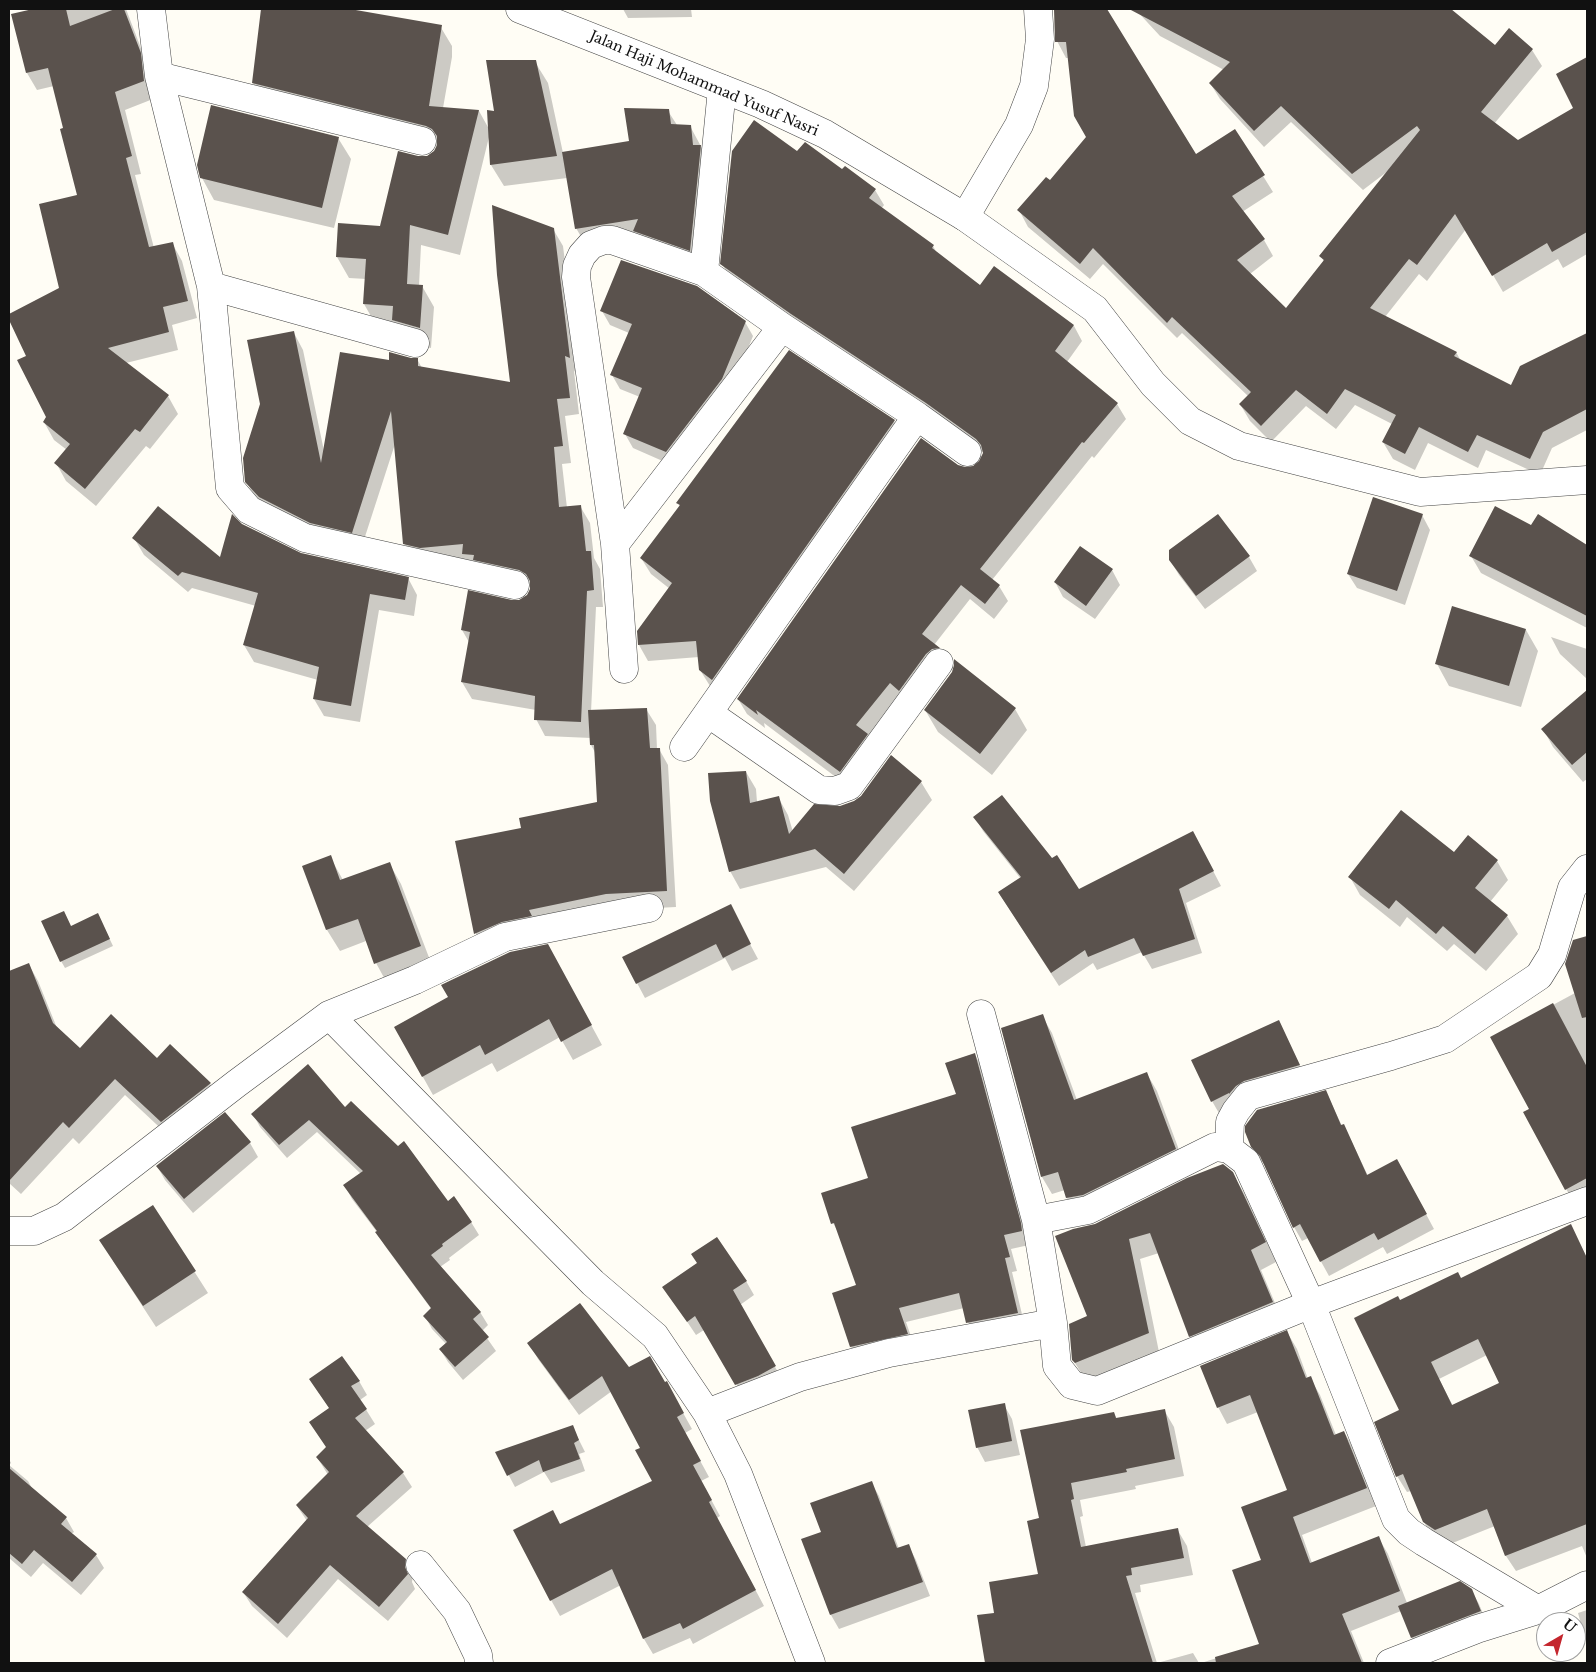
<!DOCTYPE html>
<html>
<head>
<meta charset="utf-8">
<style>
	body { margin:0 }
	#map { position:relative; width:1596px; height:1672px; overflow:hidden; background:#fffdf5; font-family:"Libre Baskerville",serif }
	canvas { display:block }
	.frame { position:absolute; inset:0; border:10px solid #111; pointer-events:none }
	.north { position:absolute; left:1536px; top:1612px; width:50px; height:50px; box-sizing:border-box; background:#fff; border:1px solid #a0a0a0; border-radius:50%; rotate:38deg; font-size:14px; font-weight:700; line-height:20px; text-align:center; color:#111 }
	.north::after { content:''; display:block; margin:auto; width:18px; height:22px; background:#c4262e; clip-path:polygon(50% 0,100% 100%,50% 72%,0 100%) }
</style>
</head>
<body>
<div id="map">
<canvas width="1596" height="1672"></canvas>
<div class="frame"></div>
<div class="north">U</div>
</div>
<script>
const ctx = document.querySelector('canvas').getContext('2d');
ctx.lineJoin = 'round';
function fill(path, color) { ctx.fillStyle = color; ctx.fill(path, 'evenodd'); }
const poly = rows => new Path2D(rows.map(r => 'M' + r).join(''));
function stroke(path, color, width, dash) { ctx.strokeStyle = color; ctx.lineWidth = width; ctx.lineCap = dash ? 'butt' : 'round'; ctx.setLineDash(dash || []); ctx.stroke(path); }
function write(font, color, halo, rows, align = 'center') {
  ctx.font = font + ' "Libre Baskerville",serif'; ctx.lineWidth = 5; ctx.setLineDash([]); ctx.textBaseline = 'middle'; ctx.strokeStyle = halo; ctx.fillStyle = color; for (const [text, x, y, turn = 0] of rows) {
    ctx.save(); ctx.translate(x, y); ctx.rotate((+turn || 0) * Math.PI / 180); ctx.textAlign = isNaN(turn) ? turn : align; if (halo) ctx.strokeText(text, 0, 0); ctx.fillText(text, 0, 0); ctx.restore();
  }
}
fill(poly([
	[27,9,126,9,150,72,153,99,125,110,141,174,135,175,154,248,172,243,182,261,197,318,172,325,178,350,126,363,168,396,178,414,150,449,146,446,96,506,66,481,56,463,67,450,54,440,44,422,48,418,28,356,9,318,9,315,61,289,78,196,65,129,54,86,37,90,27,73,12,15,28,11],
	[263,9,343,9,440,26,452,46,452,57,443,108,479,111,489,129,495,112,535,62,548,83,563,153,630,142,668,111,677,125,690,126,711,165,701,269,587,247,576,228,567,178,504,186,491,165,489,137,460,255,421,245,419,286,422,286,434,307,431,348,405,341,376,325,364,304,366,279,349,278,337,257,381,227,418,157,427,157,435,152,438,146,265,103,253,83],
	[623,9,691,9,692,17,628,18],
	[1055,9,1106,9,1196,155,1235,131,1273,192,1242,212,1264,240,1273,256,1250,274,1287,310,1324,262,1321,256,1388,171,1363,190,1291,122,1264,147,1220,99,1210,83,1224,70,1160,36,1135,9,1439,9,1495,47,1532,50,1542,66,1494,124,1518,141,1575,108,1557,74,1587,59,1587,254,1563,268,1558,259,1503,292,1466,229,1427,281,1419,274,1385,317,1456,352,1461,361,1512,387,1521,367,1587,334,1587,430,1552,448,1540,475,1486,450,1478,468,1428,443,1415,470,1393,459,1383,442,1392,424,1355,405,1336,429,1306,406,1271,442,1250,421,1240,404,1248,396,1182,333,1177,338,1103,264,1090,279,1028,227,1019,210,1050,182,1087,138,1069,58,1066,58,1057,41],
	[338,138,351,159,334,228,214,200,202,178],
	[798,153,843,171,875,190,884,205,881,209,933,246,938,255,980,286,1074,326,1082,341,1067,362,1117,404,1126,419,1094,458,1092,456,992,580,999,586,1008,601,994,619,970,599,934,645,939,648,947,663,899,697,868,737,875,750,849,787,764,723,765,728,747,714,738,699,957,466,965,469,973,468,980,462,984,453,936,418,731,280,722,264],
	[553,229,563,246,579,374,574,371,579,414,565,416,571,463,562,464,567,508,580,506,590,523,594,558,600,569,603,607,596,607,591,712,646,709,656,725,657,749,659,749,668,765,676,907,616,910,485,950,476,934,456,842,523,829,599,803,596,754,591,745,591,738,545,736,536,719,536,710,472,699,462,682,469,642,462,630,511,602,520,601,528,596,531,587,414,561,405,544,395,444,361,549,321,540,256,499,246,481,294,333,303,350,324,451,390,362,417,359,422,368,512,384],
	[602,311,745,322,753,336,730,393,674,466,633,448,625,434,640,397,620,389,612,375,629,333,610,325],
	[894,421,903,437,721,695,710,686,700,670,699,657,648,661,639,645,670,589,651,574,641,558,680,507,678,503],
	[1422,515,1430,530,1405,605,1357,588,1348,574],
	[1538,516,1587,546,1587,628,1481,573,1471,556,1532,526],
	[134,538,220,559,301,554,408,578,417,595,414,616,379,610,360,722,324,716,314,699,318,680,254,662,244,645,256,606,192,588,188,592,144,555],
	[1249,557,1257,571,1205,609,1179,575,1170,560],
	[1112,570,1120,585,1095,619,1063,597,1055,582],
	[1526,630,1538,651,1521,707,1449,686,1437,664],
	[1551,637,1587,649,1587,679,1560,654],
	[1587,692,1587,779,1583,782,1553,747,1543,729],
	[1015,709,1027,730,992,775,938,732,925,710],
	[892,756,921,782,932,800,854,891,826,867,740,889,730,871,746,772,756,789,757,802,778,797,788,815,793,832,840,807,855,802,862,797],
	[975,817,1079,891,1200,846,1221,886,1186,903,1202,953,1152,969,1142,952,1097,970,1093,963,1059,986,999,893,1021,879,983,831],
	[1468,837,1497,861,1508,880,1490,902,1507,916,1518,934,1486,971,1454,944,1447,951,1407,917,1400,927,1360,895,1350,877,1454,853],
	[330,857,343,880,389,863,401,884,433,968,388,985,376,963,366,941,340,951,327,930,303,867],
	[736,918,758,959,732,971,725,958,645,998,637,983],
	[101,921,113,946,65,968,61,961,71,927],
	[1587,937,1587,1198,1576,1205,1566,1189,1531,1110,1492,1038,1575,993,1574,941],
	[558,964,602,1045,573,1060,560,1037,497,1072,492,1063,433,1095,395,1027,449,998],
	[29,965,38,981,57,1028,80,1050,157,1060,170,1046,210,1084,220,1100,171,1138,125,1095,79,1144,73,1138,21,1194,9,1183,9,973],
	[1042,1016,1052,1033,1077,1100,1147,1074,1157,1091,1185,1166,1077,1215,1067,1198,1065,1190,1052,1194,1042,1177,1003,1029],
	[1278,1022,1307,1080,1220,1115,1212,1101],
	[975,1055,983,1069,1029,1245,1011,1249,1017,1271,1012,1272,1025,1327,976,1336,968,1322,964,1308,906,1322,915,1348,859,1361,851,1347,834,1293,857,1286,841,1237,833,1223,870,1179,957,1095],
	[1326,1092,1342,1126,1351,1140,1368,1176,1405,1175,1434,1229,1387,1254,1383,1247,1329,1276,1308,1238,1302,1241,1294,1227,1267,1166,1261,1161,1253,1146],
	[345,1109,447,1202,471,1222,479,1235,449,1258,450,1260,440,1267,480,1312,488,1325,482,1331,496,1351,463,1380,448,1362,440,1349,446,1344,432,1329,425,1316,432,1310,385,1246,377,1232,352,1199,345,1186,361,1174,317,1132,287,1158,260,1127,253,1114],
	[250,1143,258,1157,193,1213,165,1180,157,1166],
	[1232,1173,1244,1193,1276,1262,1261,1270,1283,1322,1202,1355,1190,1336,1159,1253,1140,1259,1159,1352,1087,1382,1073,1360,1089,1317,1095,1225],
	[153,1207,208,1293,156,1327,113,1261],
	[1579,1242,1587,1258,1587,1558,1582,1546,1516,1571,1506,1556,1495,1526,1445,1546,1433,1538,1424,1522,1411,1491,1407,1492,1397,1476,1376,1423,1401,1411,1400,1302,1461,1279],
	[1487,1355,1500,1383,1453,1406,1439,1379],
	[746,1281,754,1295,740,1305,783,1381,745,1399,704,1330,696,1335,664,1287],
	[1287,1332,1297,1349,1308,1379,1310,1378,1320,1395,1336,1435,1344,1432,1354,1449,1376,1506,1302,1535,1312,1563,1378,1537,1388,1554,1407,1603,1471,1590,1479,1604,1488,1626,1420,1652,1412,1638,1401,1611,1351,1631,1364,1663,1201,1663,1261,1644,1263,1561,1289,1490,1258,1412,1227,1424,1218,1407],
	[529,1343,628,1369,677,1402,692,1429,685,1433,709,1477,701,1481,720,1516,717,1518,764,1606,693,1644,690,1638,653,1654,644,1639,621,1585,560,1616,551,1600,560,1525,653,1482,642,1448,612,1391,579,1415,538,1359],
	[310,1379,359,1381,367,1395,360,1400,375,1424,365,1431,403,1473,412,1487,367,1527,405,1560,413,1575,412,1582,415,1589,388,1621,338,1579,287,1638,252,1606,243,1592,307,1521,297,1506,328,1475,317,1457,327,1448,311,1423,330,1409],
	[1004,1405,1012,1419,1020,1455,985,1462,977,1447],
	[1164,1410,1174,1427,1184,1476,1135,1486,1136,1489,1080,1500,1083,1516,1080,1517,1086,1547,1177,1529,1187,1546,1193,1575,1140,1585,1141,1592,1135,1593,1157,1663,988,1663,984,1647,996,1614,1039,1575,1040,1519,1114,1413,1117,1419],
	[572,1426,585,1452,579,1454,585,1471,551,1483,544,1472,515,1487,497,1453],
	[9,1459,11,1463,9,1465,28,1481,33,1490,66,1518,74,1532,71,1534,96,1555,104,1568,81,1595,43,1563,31,1577,9,1558],
	[871,1482,879,1496,899,1549,908,1545,916,1560,930,1596,839,1629,831,1615,802,1539,822,1533],
	[1587,1610,1587,1645,1578,1613],
	[1193,1653,1199,1663,1157,1663]
]), '#0003');
fill(poly([
	[33,9,66,9,70,26,115,9,124,9,141,53,144,81,115,92,132,156,126,158,149,247,173,242,188,301,163,307,169,332,108,348,169,395,140,432,135,429,85,489,54,463,70,444,43,422,46,417,17,360,26,356,9,320,9,314,59,288,39,204,77,195,60,129,63,128,48,68,26,73,11,14],
	[261,9,350,9,442,25,429,106,479,110,448,235,410,225,407,284,423,285,420,328,392,320,393,306,363,304,366,259,336,257,338,223,380,226,398,151,418,156,427,156,434,151,437,145,437,136,432,129,426,126,252,83],
	[1054,9,1107,9,1196,154,1235,129,1265,175,1232,196,1265,239,1237,260,1286,308,1324,260,1319,256,1420,130,1417,126,1352,174,1281,106,1254,131,1209,83,1230,62,1129,9,1451,9,1495,45,1509,28,1533,49,1481,112,1518,140,1573,108,1556,74,1587,57,1587,232,1552,252,1547,243,1492,276,1455,214,1417,265,1409,259,1370,308,1457,352,1454,356,1511,385,1520,366,1587,333,1587,409,1543,432,1530,459,1477,435,1468,452,1419,427,1405,454,1382,442,1396,415,1345,389,1327,414,1296,390,1261,426,1239,404,1251,392,1172,317,1167,323,1093,248,1080,264,1017,210,1046,177,1050,180,1086,137,1074,116,1066,42,1055,42],
	[486,60,536,60,557,156,490,165,487,110,494,111],
	[211,105,339,137,322,208,200,178,197,165],
	[624,108,669,109,671,124,691,125,693,145,701,145,690,251,633,231,638,219,575,229,562,152,629,141],
	[754,120,797,151,805,142,842,169,845,166,876,189,869,198,934,245,932,248,980,285,994,266,1074,325,1055,351,1118,403,1084,443,1082,442,980,569,1000,585,985,604,961,585,922,634,940,648,932,649,926,654,899,691,890,683,856,725,868,734,840,772,756,710,758,715,737,699,921,438,958,465,965,467,973,466,979,461,983,453,981,445,976,439,926,403,791,314,720,264,732,151],
	[492,205,554,228,570,358,565,356,570,398,557,399,563,446,554,447,559,507,581,505,586,551,591,551,594,590,587,591,581,722,534,720,535,696,461,682,470,632,461,630,468,590,512,600,519,600,527,595,530,589,530,581,526,574,519,570,473,560,474,555,462,554,463,544,420,548,403,544,391,411,352,533,310,523,259,497,245,482,243,458,260,404,247,340,294,331,321,463,340,352,389,360,389,352,411,358,418,358,418,366,510,382,497,275],
	[621,260,697,286,746,321,722,379,666,452,623,434,642,388,610,375,632,324,600,311],
	[789,350,895,420,712,680,699,670,696,641,638,645,637,631,672,583,640,558,680,505,676,503],
	[1373,497,1423,514,1397,591,1347,574],
	[158,506,220,557,232,514,242,524,301,553,409,577,405,600,370,594,351,706,313,699,319,667,243,645,258,593,182,572,178,576,132,538],
	[1495,506,1531,525,1538,514,1587,545,1587,616,1469,556],
	[1218,514,1250,556,1196,596,1169,560,1169,550],
	[1080,546,1113,569,1086,606,1054,582],
	[1452,606,1526,629,1509,686,1435,664],
	[954,659,1016,708,980,754,924,710,952,672,954,665],
	[1587,690,1587,752,1572,765,1541,729],
	[647,708,650,748,660,748,667,891,606,894,529,910,532,916,502,922,474,934,455,841,521,828,519,818,597,802,594,745,590,745,588,710],
	[891,755,922,781,844,874,815,849,729,872,710,801,708,773,746,771,750,803,779,796,789,834,814,804,840,806,854,801,861,796],
	[1002,795,1052,858,1057,855,1079,889,1193,831,1214,871,1179,889,1195,939,1143,956,1134,938,1088,957,1085,950,1051,973,998,892,1021,877,973,817],
	[1401,810,1454,852,1468,835,1498,860,1475,888,1508,915,1475,954,1443,926,1436,934,1396,900,1389,909,1348,877],
	[331,855,340,880,390,862,421,946,374,964,358,919,326,930,302,866],
	[731,904,751,944,723,958,716,944,636,984,622,957],
	[64,911,71,926,98,913,110,939,60,962,41,921],
	[1587,936,1587,1017,1582,1018,1565,964,1573,940],
	[548,944,592,1025,561,1042,549,1019,485,1055,480,1045,422,1077,394,1027,448,997,441,985,510,952],
	[29,963,53,1023,80,1048,111,1014,157,1058,170,1044,211,1083,161,1122,115,1079,69,1128,63,1122,9,1181,9,971],
	[1553,1003,1587,1067,1587,1178,1565,1190,1523,1112,1529,1109,1490,1037],
	[1043,1014,1074,1100,1147,1072,1176,1149,1083,1195,1066,1198,1058,1172,1041,1177,1001,1028],
	[1279,1020,1300,1065,1244,1081,1236,1086,1229,1094,1229,1093,1211,1102,1191,1060],
	[975,1053,1021,1223,1022,1231,1004,1235,1010,1257,1005,1258,1018,1313,966,1323,959,1293,899,1308,908,1334,850,1347,832,1293,856,1285,834,1223,831,1224,821,1193,868,1178,851,1127,956,1094,945,1063],
	[308,1064,345,1107,351,1101,398,1146,404,1141,448,1201,454,1196,472,1222,442,1244,443,1246,431,1255,481,1312,473,1319,489,1337,455,1367,439,1349,447,1342,423,1316,431,1308,375,1232,377,1231,343,1185,363,1171,309,1120,279,1145,251,1114],
	[1326,1090,1341,1125,1344,1124,1367,1175,1397,1159,1427,1214,1378,1240,1374,1233,1320,1262,1300,1224,1293,1228,1260,1156,1251,1147,1245,1132,1245,1126,1257,1110],
	[225,1112,251,1142,184,1199,156,1166],
	[1223,1164,1233,1172,1266,1242,1251,1250,1273,1302,1189,1337,1150,1233,1129,1239,1149,1333,1075,1363,1072,1360,1069,1324,1087,1316,1055,1236,1073,1229,1095,1224,1187,1178],
	[153,1205,196,1271,143,1306,99,1240],
	[1571,1224,1587,1258,1587,1524,1505,1556,1487,1509,1435,1530,1423,1522,1403,1474,1396,1477,1374,1422,1399,1410,1354,1318,1398,1296,1400,1300,1458,1272,1461,1278],
	[1478,1339,1499,1383,1452,1405,1431,1362],
	[717,1237,747,1281,733,1290,776,1366,758,1376,735,1385,695,1316,687,1322,662,1287,697,1263,691,1254],
	[580,1303,629,1367,650,1356,665,1382,667,1381,669,1385,684,1413,677,1417,701,1461,693,1465,712,1500,709,1502,756,1590,683,1629,680,1623,643,1639,612,1569,550,1601,513,1530,553,1510,560,1524,652,1481,635,1450,640,1448,602,1376,569,1400,527,1343],
	[1287,1330,1306,1378,1311,1376,1334,1435,1344,1431,1367,1488,1293,1517,1310,1563,1379,1536,1400,1591,1342,1614,1362,1663,1216,1663,1215,1657,1259,1644,1232,1570,1261,1560,1241,1507,1287,1490,1250,1395,1217,1408,1200,1366],
	[342,1356,360,1381,351,1386,367,1409,355,1418,404,1472,356,1516,406,1559,405,1567,408,1574,379,1607,330,1565,278,1624,242,1592,308,1518,296,1505,329,1472,316,1457,326,1447,309,1422,329,1408,309,1379],
	[1005,1403,1012,1441,976,1448,968,1410],
	[1165,1409,1175,1459,1126,1469,1127,1472,1071,1483,1074,1499,1071,1500,1081,1547,1178,1528,1184,1558,1131,1568,1132,1575,1126,1576,1153,1663,985,1663,977,1615,994,1613,989,1582,1038,1574,1027,1521,1039,1518,1020,1430,1114,1412,1116,1418],
	[573,1425,579,1440,574,1443,580,1459,543,1472,539,1460,507,1476,495,1452],
	[9,1468,67,1517,61,1524,97,1554,72,1582,34,1550,22,1564,9,1553],
	[872,1481,897,1548,909,1544,923,1582,830,1615,801,1539,821,1532,810,1503],
	[1460,1581,1472,1589,1481,1611,1411,1638,1398,1606]
]), '#5a524d');
const minor = poly([
	[151,9,159,76,211,286,230,488,249,510,305,538,515,585],
	[159,76,422,141],
	[965,217,1019,125,1034,86,1040,39,1038,9],
	[704,272,722,89],
	[211,286,415,343],
	[615,544,782,327],
	[624,669,615,544,576,277,577,266,582,255,591,245,604,240,612,240,704,272,782,327,917,416,967,452],
	[708,713,819,790,835,791,849,786,939,663],
	[684,747,917,416],
	[981,1014,1036,1220],
	[329,1015,593,1283,655,1336,707,1413,738,1474,811,1663],
	[1229,1149,1230,1122,1236,1111,1248,1096,1391,1056,1445,1039,1539,976,1552,955,1572,888,1587,869],
	[1587,1201,1311,1304,1097,1391,1072,1385,1057,1366,1053,1323,1036,1220,1088,1210,1215,1147,1229,1149,1246,1162,1311,1304,1396,1519,1409,1532,1424,1542,1538,1610,1587,1585],
	[9,1231,34,1231,64,1217,236,1084,329,1015,415,980,505,937,649,908],
	[707,1413,800,1377,889,1353,1053,1323],
	[420,1565,457,1611,478,1655,479,1663],
	[1390,1663,1477,1629,1538,1610]
]);
const tertiary = poly([
	[520,9,761,104,825,134,965,217,1095,309,1153,384,1190,421,1239,446,1420,492,1587,480]
]);
stroke(minor, '#444', 29);
stroke(tertiary, '#444', 29);
stroke(minor, '#fff', 28);
stroke(tertiary, '#fff', 28);
write('14px', '#111', '#fff', [
	["Jalan Haji Mohammad Yusuf Nasri",704,84,23]
]);
</script>
</body>
</html>
